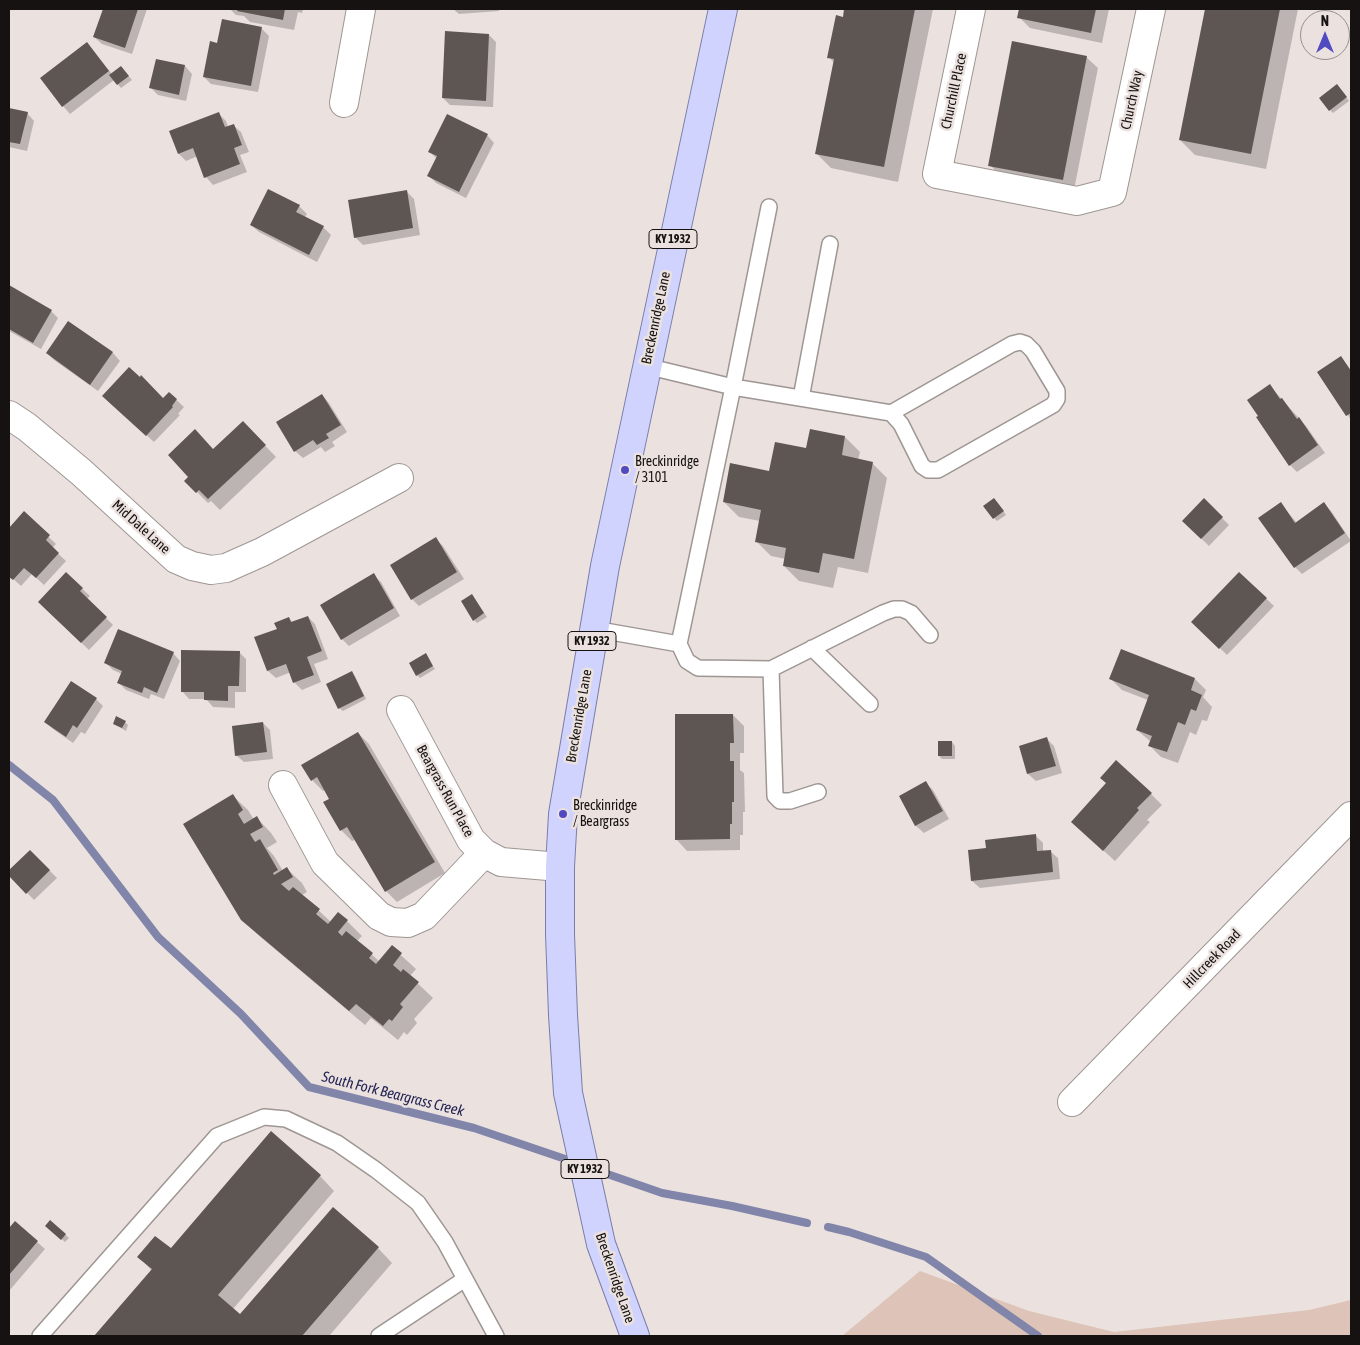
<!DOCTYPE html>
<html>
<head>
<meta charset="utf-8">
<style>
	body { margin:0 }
	#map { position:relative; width:1360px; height:1345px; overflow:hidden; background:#ebe2df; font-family:"Asap Condensed",sans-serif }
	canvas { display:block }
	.frame { position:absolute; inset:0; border:10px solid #151211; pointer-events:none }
	.north { position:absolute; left:1300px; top:10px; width:50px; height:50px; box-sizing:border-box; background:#ebe2df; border:1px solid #958f8d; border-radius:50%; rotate:0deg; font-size:14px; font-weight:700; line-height:20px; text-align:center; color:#151211 }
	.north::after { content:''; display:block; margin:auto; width:18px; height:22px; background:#514bc2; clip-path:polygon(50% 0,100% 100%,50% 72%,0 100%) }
</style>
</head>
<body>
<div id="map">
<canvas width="1360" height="1345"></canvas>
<div class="frame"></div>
<div class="north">N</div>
</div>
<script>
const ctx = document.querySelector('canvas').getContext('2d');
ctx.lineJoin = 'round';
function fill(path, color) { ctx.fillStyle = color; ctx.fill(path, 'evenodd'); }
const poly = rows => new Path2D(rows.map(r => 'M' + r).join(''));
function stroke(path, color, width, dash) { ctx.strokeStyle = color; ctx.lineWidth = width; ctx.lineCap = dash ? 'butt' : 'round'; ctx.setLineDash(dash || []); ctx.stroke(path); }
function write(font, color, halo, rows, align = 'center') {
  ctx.font = font + ' "Asap Condensed",sans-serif'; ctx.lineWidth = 5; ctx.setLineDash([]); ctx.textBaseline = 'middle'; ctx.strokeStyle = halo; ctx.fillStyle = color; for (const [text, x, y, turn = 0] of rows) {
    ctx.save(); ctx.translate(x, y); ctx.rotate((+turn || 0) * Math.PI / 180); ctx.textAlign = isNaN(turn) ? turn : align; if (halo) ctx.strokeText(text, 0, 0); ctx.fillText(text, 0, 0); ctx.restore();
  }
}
fill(poly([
	[920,1271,1029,1311,1114,1332,1309,1310,1351,1300,1351,1336,842,1336]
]), '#dec3b8');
fill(poly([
	[104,9,147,9,132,54,102,44,94,37],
	[230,9,303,9,302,13,298,12,294,30,250,22,244,16,236,15],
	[453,9,499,9,499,11,459,14],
	[845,9,933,9,898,182,831,168,816,153,834,63,829,57,844,18],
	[1020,9,1109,9,1102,43,1030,28,1019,17],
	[1206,9,1298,9,1266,169,1195,155,1180,140],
	[261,28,269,36,258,92,211,84,204,77,218,44],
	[489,35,496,42,493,107,450,105,443,98],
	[87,43,112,74,124,71,132,80,121,88,114,80,70,114,63,106],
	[1086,57,1098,68,1074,190,1001,176,990,165],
	[157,60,185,66,192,74,186,101,158,95,151,88],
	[1340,89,1349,101,1333,113,1330,110],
	[9,104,10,106,10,109,27,113,34,121,27,151,9,147],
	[219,114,226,121,228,127,233,125,241,132,249,152,240,155,247,172,213,185,206,177,198,156,186,161,179,154,171,132],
	[487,135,494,143,466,198,436,183,429,176,437,159,430,152],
	[269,190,299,206,307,214,304,218,323,227,331,235,317,262,259,232,251,225],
	[406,191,414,199,420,235,363,245,355,237],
	[9,286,51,311,58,318,41,349,9,331],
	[69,322,113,353,120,361,98,391,54,360,47,353],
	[1341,357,1351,370,1351,420,1318,372],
	[1270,386,1306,426,1325,453,1297,472,1290,465],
	[169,393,184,407,178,414,180,415,154,442,111,403,163,400],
	[322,395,329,403,347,432,332,442,335,446,325,452,321,447,303,458,295,451],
	[254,434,276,457,220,510,211,501,208,503,186,481,214,450],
	[845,437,860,452,858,460,872,463,887,478,868,573,838,567,833,588,799,581,784,566,786,559,771,556,756,541,760,521,739,517,724,502,807,450],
	[1204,500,1229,525,1209,546,1183,521],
	[997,502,1006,515,997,521,994,518],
	[1281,504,1297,523,1324,504,1331,511,1351,541,1302,574,1295,567],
	[24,513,56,544,52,548,66,561,44,585,32,574,21,586,9,575,9,530],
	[436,539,443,546,464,579,419,606,412,599],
	[1239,573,1274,606,1227,655,1193,622],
	[66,574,90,596,87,599,113,625,89,650,47,610],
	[373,575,381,582,400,616,349,646,342,639],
	[472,595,487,617,477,623,474,620],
	[308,617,315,624,328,659,314,664,321,682,302,690,294,682,291,672,276,678,268,671,256,638,278,629,289,618,293,623],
	[239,652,246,659,246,692,235,692,235,708,213,707,206,699,189,699,182,691],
	[173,653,180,661,164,699,151,694,149,699,126,690,118,682,122,674,113,670,106,663],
	[425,655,435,669,420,678,417,675],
	[352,673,355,676,366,699,343,711,339,708],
	[1111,679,1195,679,1206,690,1203,697,1212,707,1207,721,1202,720,1196,735,1190,732,1178,763,1161,757,1150,746,1151,742,1137,730,1148,700,1122,690],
	[96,699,103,706,85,734,81,732,73,743,53,729,45,722],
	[733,715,744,726,744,753,740,753,740,770,744,773,745,812,743,812,743,835,740,835,740,850,687,851,676,839],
	[125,722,128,725,126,731,114,724],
	[263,723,270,730,273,759,244,762,236,755],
	[358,733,369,744,445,873,397,902,386,891,355,840,352,841,341,830,331,799,325,790,323,791,312,780],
	[1047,739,1054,746,1062,773,1036,781,1028,774,1020,747],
	[952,742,955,746,955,759,942,759,939,756],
	[926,783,933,790,949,819,924,833,916,826,900,796],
	[1151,794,1162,805,1147,820,1150,822,1115,861,1084,833],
	[233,796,248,810,254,820,257,818,271,833,277,842,267,848,274,856,283,871,287,869,302,883,307,892,302,895,331,922,347,921,362,936,357,941,380,962,392,947,416,969,410,976,433,998,414,1019,417,1023,407,1035,404,1032,398,1040,371,1018,365,1025,257,934,242,919],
	[1035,835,1043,843,1043,852,1050,851,1058,858,1060,879,980,888,972,881,987,849],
	[30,851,57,878,34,900,9,874],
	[320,1176,334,1191,233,1309,240,1315,378,1248,392,1263,329,1336,96,1336,152,1271,139,1257,171,1249],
	[51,1222,69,1238,65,1242,50,1229],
	[15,1223,45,1249,9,1291,9,1230]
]), '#0003');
stroke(poly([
	[9,765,53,800,158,937,241,1014,309,1087,474,1128,577,1163],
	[590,1168,662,1193,732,1206,807,1223],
	[828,1227,849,1232,926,1257,1038,1336]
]), '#8085a9', 8);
fill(poly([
	[103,9,138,9,125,48,93,37],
	[238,9,285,9,283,20,237,11],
	[844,9,915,9,884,167,815,154,834,59,827,58,836,15,843,17],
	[1019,9,1096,9,1091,33,1017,18],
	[1205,9,1280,9,1251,154,1179,140],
	[222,19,262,27,251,86,203,77,210,41,217,43],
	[445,31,489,34,486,101,442,98],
	[1012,41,1087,56,1063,180,988,166],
	[87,42,109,71,62,107,40,78],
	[156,59,185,65,179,95,149,88],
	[121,66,129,76,117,85,109,75],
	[1337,84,1347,97,1329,111,1319,98],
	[9,108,28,112,20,144,9,142],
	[219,112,225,127,234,124,242,145,234,148,240,164,204,178,193,148,178,154,169,131],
	[447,114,488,134,459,192,427,176,437,156,428,152],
	[268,189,300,205,296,212,324,226,309,255,250,225],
	[407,190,413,228,354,238,348,200],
	[9,285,52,310,33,343,9,329],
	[68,321,113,352,90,385,46,353],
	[1341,356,1351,371,1351,413,1346,416,1317,372],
	[129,367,140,377,141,375,163,398,169,392,177,399,172,406,173,407,146,436,102,396],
	[1270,384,1280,399,1282,398,1297,419,1299,417,1318,445,1289,466,1256,417,1258,416,1247,400],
	[322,394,341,425,326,434,329,438,317,445,313,440,294,452,276,422],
	[243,421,266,445,208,499,199,490,196,493,184,481,188,477,168,455,195,429,213,449],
	[810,429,845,436,842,455,873,462,854,559,823,553,819,573,783,566,786,548,755,542,761,510,723,502,730,463,769,471,775,442,806,448],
	[994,498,1004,511,993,519,983,506],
	[1204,498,1223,517,1201,539,1182,521],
	[1281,502,1295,523,1324,502,1345,533,1294,568,1258,518],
	[24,511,50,535,46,540,59,553,36,578,24,568,13,580,9,577,9,528],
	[436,537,457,572,411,600,390,565],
	[66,572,83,588,80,591,107,617,81,643,38,602],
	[1239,572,1267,598,1219,649,1191,622],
	[374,573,394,608,341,640,320,605],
	[472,594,484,613,473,621,461,601],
	[308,616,322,651,307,657,314,675,293,683,286,664,267,671,254,637,277,629,274,623,289,617,291,622],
	[118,629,174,652,157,693,144,687,142,693,117,683,122,671,104,663],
	[1121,649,1195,678,1191,690,1202,695,1196,711,1191,709,1185,725,1178,722,1167,752,1148,746,1152,736,1136,730,1149,695,1109,679],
	[181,650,240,651,239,686,228,686,228,701,204,700,204,692,181,692],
	[426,653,433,666,416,676,409,663],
	[352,671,364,696,338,709,326,684],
	[71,681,97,698,77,728,73,725,66,737,44,722],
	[675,714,733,714,734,743,730,743,730,761,734,761,734,802,732,802,732,824,730,824,730,839,675,840],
	[116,716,126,721,122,728,113,724],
	[263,722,267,752,235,756,232,726],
	[358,732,435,862,385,892,347,827,340,831,323,802,329,799,317,777,311,781,301,765],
	[1047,737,1056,766,1027,774,1019,746],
	[938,741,952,741,952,756,938,756],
	[1116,760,1152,793,1137,808,1139,810,1103,851,1071,822,1106,783,1100,778],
	[926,781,943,811,915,826,899,796],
	[233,794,243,810,238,814,244,824,257,816,263,827,250,834,255,842,260,839,278,870,273,873,274,875,287,867,293,877,281,884,289,891,293,887,320,909,316,914,328,924,338,912,348,920,338,932,342,936,346,931,373,953,369,958,376,964,392,945,402,953,393,965,401,972,403,969,419,982,400,1004,403,1007,392,1021,389,1019,383,1026,356,1004,349,1011,241,920,183,824],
	[1036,834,1037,851,1051,850,1053,872,971,881,968,850,986,848,985,840],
	[30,850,50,870,26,894,9,876,9,870],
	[271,1131,321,1175,218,1295,240,1314,333,1207,379,1247,302,1336,94,1336,152,1269,137,1257,155,1236,171,1248],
	[50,1220,66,1234,61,1240,45,1226],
	[15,1221,38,1241,9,1275,9,1228]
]), '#5d5653');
const lane = poly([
	[646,366,733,387,769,207],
	[801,398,830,244],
	[594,629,679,644,733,387,891,413,901,424,922,466,928,470,938,470,1053,405,1057,399,1057,391,1033,351,1026,344,1020,342,1012,344,891,413],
	[679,644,687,661,698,668,771,669,775,796,780,801,790,801,818,792],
	[812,648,870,704],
	[771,669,883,613,894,609,902,609,911,613,930,635],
	[40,1336,217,1136,264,1117,286,1119,337,1143,376,1170,418,1203,445,1242,496,1336],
	[379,1336,465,1279]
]);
const street = poly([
	[971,9,937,174,1077,201,1112,192,1151,9],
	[344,103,361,9],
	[9,415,27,427,81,472,176,559,192,566,211,570,226,568,262,552,399,478],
	[401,710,471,840,484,853,501,862,560,867],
	[283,785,325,863,379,916,391,922,408,923,424,916,484,853],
	[1072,1102,1351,816]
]);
const primary = poly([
	[635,1336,601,1244,568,1093,563,1015,560,934,560,867,563,814,605,566,723,9]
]);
stroke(lane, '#9e9693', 18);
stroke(street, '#9e9693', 30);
stroke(primary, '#7a7da9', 30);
stroke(lane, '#fff', 15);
stroke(street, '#fff', 28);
stroke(primary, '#d0d3fd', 28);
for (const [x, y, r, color] of [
	[625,470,5,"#514bc2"],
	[563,814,5,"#514bc2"]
]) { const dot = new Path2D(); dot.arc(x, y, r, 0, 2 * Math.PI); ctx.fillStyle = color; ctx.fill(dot); stroke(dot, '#ebe2df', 2); }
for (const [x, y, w] of [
	[673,239,48],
	[592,641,48],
	[585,1169,48]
]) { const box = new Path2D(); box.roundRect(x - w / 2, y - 9.5, w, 19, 4); ctx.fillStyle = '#ebe2df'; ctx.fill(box); stroke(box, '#151211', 1); }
write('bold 12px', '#151211', null, [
	["KY 1932",673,239],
	["KY 1932",592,641],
	["KY 1932",585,1169]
]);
write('14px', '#151211', '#ebe2df', [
	["Churchill Place",954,91,-78],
	["Church Way",1132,100,-78],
	["Breckenridge Lane",656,318,-78],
	["Mid Dale Lane",141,527,42],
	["Breckenridge Lane",579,716,-80],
	["Beargrass Run Place",445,791,61],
	["Hillcreek Road",1212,959,-46],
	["Breckenridge Lane",615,1278,71]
]);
write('14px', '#151211', '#ebe2df', [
	["Breckinridge",635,462],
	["/ 3101",635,478],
	["Breckinridge",573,806],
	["/ Beargrass",573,822]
], 'left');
write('italic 15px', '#252555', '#ebe2df', [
	["South Fork Beargrass Creek",393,1094,14]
]);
</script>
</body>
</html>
